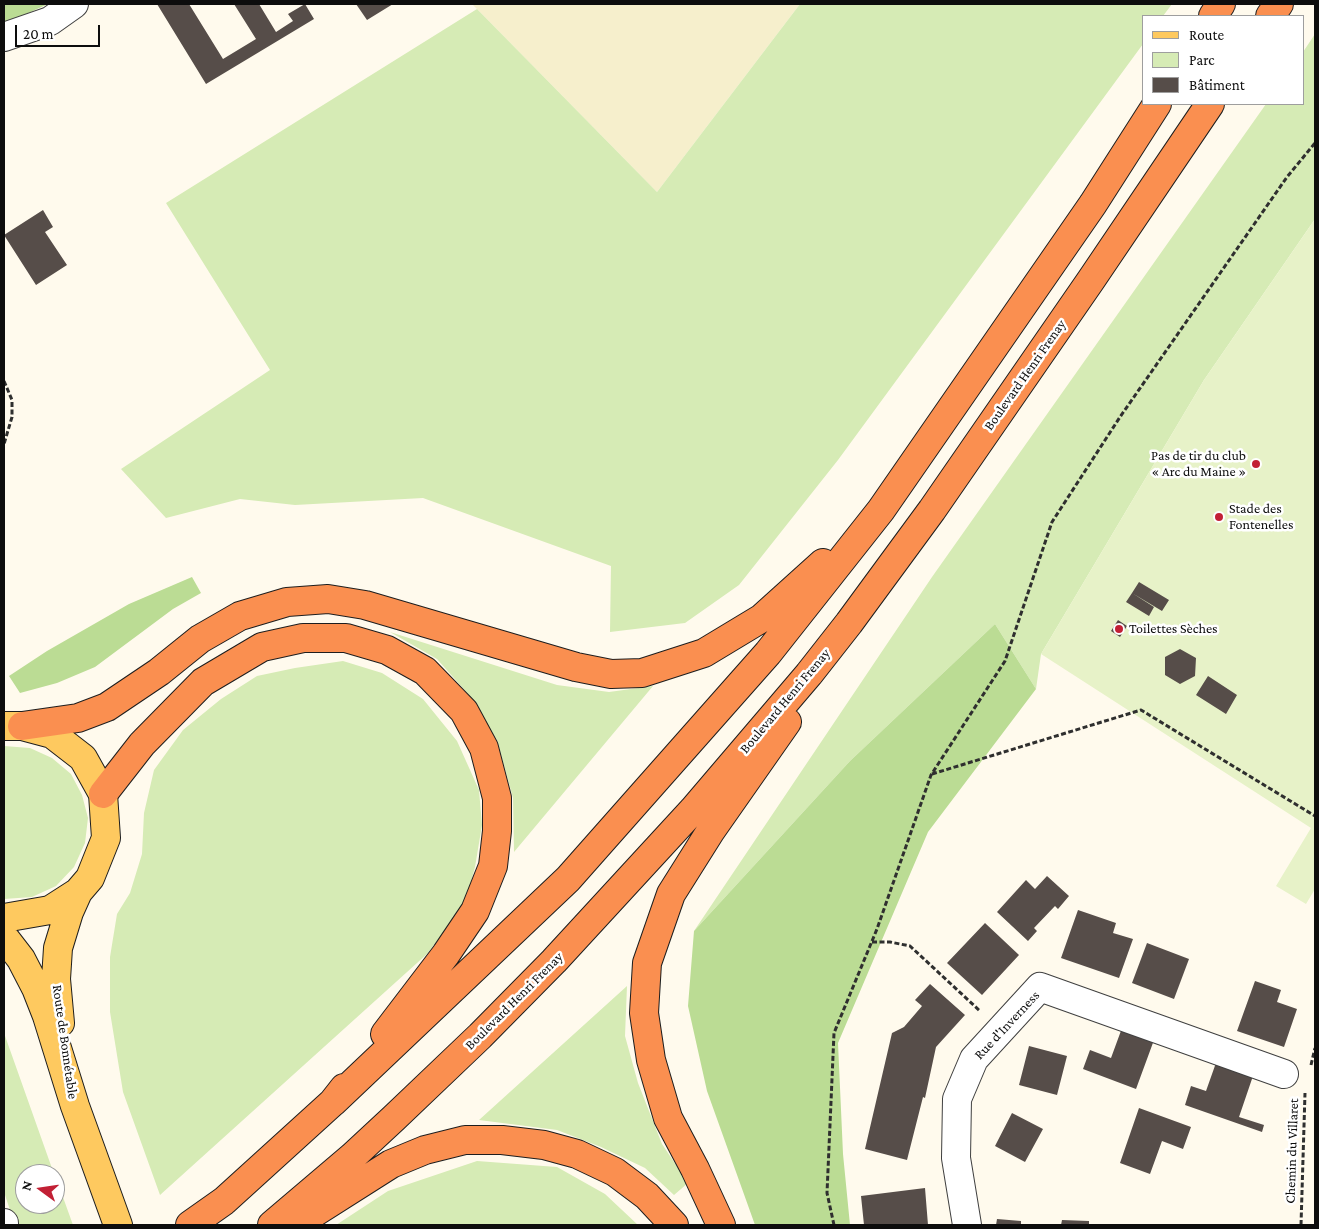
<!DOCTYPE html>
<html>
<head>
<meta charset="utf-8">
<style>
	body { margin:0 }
	#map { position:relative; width:1319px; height:1229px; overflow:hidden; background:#fffaed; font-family:"Crimson Pro",serif }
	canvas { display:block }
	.frame { position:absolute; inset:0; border:5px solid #0d0d0d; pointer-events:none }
	.legend { position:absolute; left:1142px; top:15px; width:162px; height:90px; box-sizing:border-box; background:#fff; border:1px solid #9e9e9e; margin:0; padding:6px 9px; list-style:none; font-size:15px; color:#0d0d0d }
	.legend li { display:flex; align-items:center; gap:10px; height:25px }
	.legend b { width:25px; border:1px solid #9e9e9e }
	.north { position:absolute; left:15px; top:1164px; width:50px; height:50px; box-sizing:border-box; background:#fff; border:1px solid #9e9e9e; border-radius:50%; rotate:284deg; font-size:14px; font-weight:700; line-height:20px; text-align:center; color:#0d0d0d }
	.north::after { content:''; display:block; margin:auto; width:18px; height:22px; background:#c22035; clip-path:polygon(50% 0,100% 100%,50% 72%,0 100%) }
	.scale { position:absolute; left:15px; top:25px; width:85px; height:22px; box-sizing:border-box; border:2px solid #0d0d0d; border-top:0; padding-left:6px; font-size:15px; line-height:18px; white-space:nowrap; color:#0d0d0d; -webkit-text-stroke:4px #fff; paint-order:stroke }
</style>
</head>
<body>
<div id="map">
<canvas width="1319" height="1229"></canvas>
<div class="frame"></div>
<ul class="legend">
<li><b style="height:6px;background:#fec95f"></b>Route</li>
<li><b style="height:14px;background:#d6ebb5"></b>Parc</li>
<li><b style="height:14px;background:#564d49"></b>Bâtiment</li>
</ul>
<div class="north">N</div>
<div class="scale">20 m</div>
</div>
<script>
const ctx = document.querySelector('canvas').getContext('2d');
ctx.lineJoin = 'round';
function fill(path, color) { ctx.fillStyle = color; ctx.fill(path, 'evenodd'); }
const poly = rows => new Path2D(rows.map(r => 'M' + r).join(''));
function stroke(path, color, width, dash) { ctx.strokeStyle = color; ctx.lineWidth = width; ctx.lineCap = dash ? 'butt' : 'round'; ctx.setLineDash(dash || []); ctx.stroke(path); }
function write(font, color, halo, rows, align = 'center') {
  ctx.font = font + ' "Crimson Pro",serif'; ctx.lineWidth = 5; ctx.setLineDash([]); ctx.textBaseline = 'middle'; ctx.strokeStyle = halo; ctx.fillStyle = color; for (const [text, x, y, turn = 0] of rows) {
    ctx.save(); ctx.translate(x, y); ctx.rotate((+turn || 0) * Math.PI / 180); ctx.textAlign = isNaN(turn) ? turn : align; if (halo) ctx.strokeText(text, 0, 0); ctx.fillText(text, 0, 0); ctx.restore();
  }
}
fill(poly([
	[472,4,800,4,657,192]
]), '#f6efcc');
fill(poly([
	[800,4,1172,4,1163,16,1143,16,1143,44,838,460,739,585,685,623,610,632,611,566,423,498,295,505,240,499,166,518,121,469,270,370,166,203,477,9,657,192],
	[1315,34,1315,219,1204,380,1041,654,1036,689,995,624,850,761,694,931,932,577,1266,104,1303,104,1303,52],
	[390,632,557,685,609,692,653,686,514,852,513,798,497,740,469,695,437,659],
	[343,661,382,673,423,699,457,741,479,790,482,825,475,867,465,904,427,954,160,1195,123,1092,110,1012,110,957,117,914,130,893,142,854,144,813,154,770,183,730,221,699,257,676,295,668],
	[4,746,30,748,52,758,71,774,82,795,88,818,85,843,74,867,56,886,32,897,4,899],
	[627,986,625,1036,638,1083,662,1144,688,1183,674,1195,645,1168,601,1147,557,1130,479,1120],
	[4,1033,54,1174,25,1174,25,1204,55,1204,55,1175,73,1225,15,1225,4,1192],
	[477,1161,557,1167,605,1194,638,1225,336,1225,388,1191]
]), '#d6ebb5');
fill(poly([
	[4,4,48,4,4,24],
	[192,577,201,593,173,609,95,667,57,683,20,693,9,676,47,651,129,604],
	[995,624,1036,689,928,832,838,1043,843,1154,850,1225,755,1225,707,1091,688,1006,694,931,850,761]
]), '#bbdc94');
fill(poly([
	[1315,219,1315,889,1306,904,1276,886,1311,828,1041,654,1204,380]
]), '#e7f2c8');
fill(poly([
	[157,4,189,4,223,59,256,39,234,4,259,4,276,32,293,21,288,14,305,4,314,19,206,84],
	[356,4,393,4,367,20],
	[43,210,53,227,45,232,67,265,36,285,4,235],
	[1139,582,1169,600,1162,611,1132,593],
	[1132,593,1154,607,1149,616,1126,602],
	[1118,620,1127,626,1120,637,1111,631],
	[1180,649,1196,658,1195,676,1180,684,1165,675,1165,657],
	[1208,676,1237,695,1226,714,1196,695],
	[1047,876,1069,896,1058,909,1055,906,1034,928,1037,931,1028,941,997,912,1026,880,1035,889],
	[1078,910,1116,923,1113,933,1133,939,1119,978,1061,958],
	[985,923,1019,955,982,995,947,963],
	[1147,943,1189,959,1174,999,1132,983],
	[1255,981,1281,990,1277,1002,1297,1009,1284,1047,1237,1031],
	[930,984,965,1015,936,1047,925,1098,923,1097,907,1160,865,1149,892,1033,904,1027,922,1006,915,1000],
	[1122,1028,1154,1040,1136,1089,1083,1069,1090,1050,1111,1058],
	[1029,1046,1067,1056,1057,1095,1019,1085],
	[1217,1060,1254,1073,1239,1117,1264,1125,1262,1132,1185,1105,1191,1086,1206,1091],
	[1139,1108,1191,1127,1183,1149,1162,1141,1150,1174,1120,1163],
	[1012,1113,1043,1129,1025,1162,995,1146],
	[925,1188,928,1225,864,1225,861,1196],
	[997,1219,1021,1221,1021,1225,996,1225],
	[1062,1220,1089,1221,1089,1225,1061,1225]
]), '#564d49');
const minor = poly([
	[4,37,50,21,74,4],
	[4,1223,4,1225],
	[967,1225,956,1158,957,1099,974,1059,1040,987,1284,1074]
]);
const major = poly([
	[4,726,22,726,52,734,83,758,103,794,106,838,90,878,78,892,50,910,4,918],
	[4,937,21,959,36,988,47,1016,75,1106,118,1225],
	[60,1023,56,979,58,948,69,912,78,892]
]);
const highway = poly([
	[1213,16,1221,4],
	[1270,16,1279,4],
	[22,726,78,718,107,707,159,672,200,639,240,616,287,602,328,599,365,605,576,667,611,674,642,673,704,653,762,618,823,563],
	[103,794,142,744,203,682,262,647,303,638,346,638,387,650,425,671,464,711,484,748,497,798,497,831,493,866,475,911,446,954,385,1034],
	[333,1102,568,879,768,653,881,510,1093,204,1157,104],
	[190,1225,224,1201,333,1102,344,1088],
	[272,1225,352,1157,394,1118,480,1036,554,961,693,810,809,674,849,623,932,510,1091,280,1210,104],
	[295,1225,391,1164,425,1150,465,1140,502,1140,544,1145,577,1154,615,1172,647,1196,674,1225],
	[721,1225,695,1169,668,1118,651,1060,644,1013,647,963,671,894,710,832,787,722]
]);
stroke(minor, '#404040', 30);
stroke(major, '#1e1e1e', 30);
stroke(highway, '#1e1e1e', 30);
stroke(poly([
	[4,381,12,400,12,417,4,444],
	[932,774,1141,710,1315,816],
	[872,942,890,942,910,946,980,1011],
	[1311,1065,1315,1048],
	[834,1225,827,1193,834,1033,877,929,931,775,1005,661,1052,522,1120,417,1287,177,1315,143],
	[1301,1225,1305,1093]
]), '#2f2f2f', 3, [5, 2.5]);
stroke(minor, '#fff', 28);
stroke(major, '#fec95f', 28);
stroke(highway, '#fa8f50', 28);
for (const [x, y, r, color] of [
	[1256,464,5,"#c22035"],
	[1219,517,5,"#c22035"],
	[1119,629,5,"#c22035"]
]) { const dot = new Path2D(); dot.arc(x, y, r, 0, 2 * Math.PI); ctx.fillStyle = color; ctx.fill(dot); stroke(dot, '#fff', 2); }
write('14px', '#0d0d0d', '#fff', [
	["Boulevard Henri Frenay",1025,375,-55],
	["Boulevard Henri Frenay",785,701,-50],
	["Boulevard Henri Frenay",514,1001,-45],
	["Rue d'Inverness",1007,1025,-47],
	["Route de Bonnétable",65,1042,82],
	["Chemin du Villaret",1292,1151,-88]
]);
write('14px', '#0d0d0d', '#fff', [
	["Pas de tir du club",1246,456,"right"],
	["« Arc du Maine »",1246,472,"right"],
	["Stade des",1229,509],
	["Fontenelles",1229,525],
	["Toilettes Sèches",1129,629]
], 'left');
</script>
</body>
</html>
